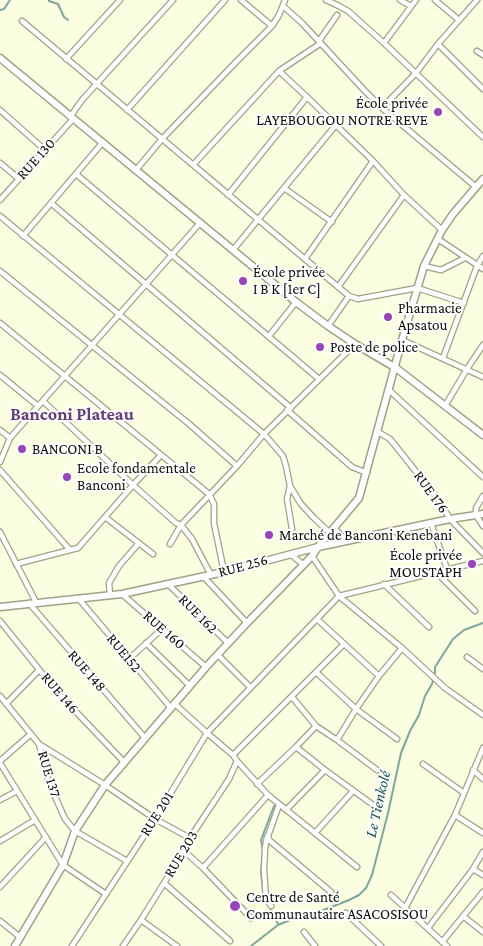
<!DOCTYPE html>
<html>
<head>
<meta charset="utf-8">
<style>
	body { margin:0 }
	canvas { display:block; background:#fbfee1 }
</style>
</head>
<body>
<canvas width="483" height="946"></canvas>
<script>
const ctx = document.querySelector('canvas').getContext('2d');
ctx.lineJoin = 'round';
const poly = rows => new Path2D(rows.map(r => 'M' + r).join(''));
function stroke(path, color, width, dash) { ctx.strokeStyle = color; ctx.lineWidth = width; ctx.lineCap = dash ? 'butt' : 'round'; ctx.setLineDash(dash || []); ctx.stroke(path); }
function write(font, color, halo, rows, align = 'center') {
  ctx.font = font + ' "Crimson Pro",serif'; ctx.lineWidth = 4; ctx.setLineDash([]); ctx.textBaseline = 'middle'; ctx.strokeStyle = halo; ctx.fillStyle = color; for (const [text, x, y, turn = 0] of rows) {
    ctx.save(); ctx.translate(x, y); ctx.rotate((+turn || 0) * Math.PI / 180); ctx.textAlign = isNaN(turn) ? turn : align; if (halo) ctx.strokeText(text, 0, 0); ctx.fillText(text, 0, 0); ctx.restore();
  }
}
stroke(poly([
	[49,0,49,1,58,4,64,17,68,20],
	[0,10,4,9,10,0],
	[263,890,261,872,263,850,261,840,274,806],
	[269,906,278,924],
	[251,946,278,925,290,920,306,917,349,900,359,895,366,888,372,875,388,813,401,753,410,731,419,715,425,696,432,684,435,672,435,667,453,639,464,630,483,623]
]), '#7ea69b', 2);
const street = poly([
	[241,0,272,26],
	[326,0,339,6,348,11,384,43,483,137],
	[400,0,411,6],
	[435,0,459,20],
	[283,6,302,23,364,90,382,108,476,187],
	[22,21,349,296,358,299,417,288,464,303],
	[319,41,337,15],
	[384,43,416,0],
	[438,44,483,89],
	[477,51,483,55],
	[66,59,120,0],
	[279,71,307,97,373,161,404,195,442,230],
	[382,108,416,73,438,44,477,0],
	[0,110,45,150],
	[127,110,225,0],
	[70,117,82,100,173,0],
	[0,163,19,179],
	[193,165,279,71,321,43],
	[136,170,162,139,236,62,272,26,279,15,285,0],
	[76,174,319,379],
	[284,188,332,222],
	[228,195,307,97],
	[0,200,73,119],
	[51,203,291,408],
	[0,216,264,434,283,456,286,466,290,486,301,504,314,518,330,533],
	[23,236,103,142],
	[438,239,483,269],
	[233,250,335,126],
	[305,259,373,161],
	[424,266,441,270,465,258],
	[0,271,188,423,237,466],
	[338,287,404,195],
	[0,323,209,494,214,504,214,523,224,572],
	[328,326,349,296],
	[269,336,296,302],
	[402,340,483,377],
	[443,358,477,266,483,256],
	[0,375,38,406],
	[389,390,483,477],
	[43,401,133,485,176,523,181,525,192,539,211,575],
	[445,406,467,369,483,345],
	[287,410,352,467,367,473],
	[0,430,10,438],
	[378,432,390,439,438,499,450,519,483,553],
	[0,462,10,438,200,223],
	[0,470,70,550,16,564],
	[290,486,287,499,292,529],
	[483,496,476,508,476,515,483,526],
	[105,517,153,554],
	[431,523,447,569],
	[334,528,341,535,348,540],
	[0,532,36,602],
	[170,544,181,525,237,466,264,434,355,344],
	[70,550,78,548,133,485,161,455],
	[290,554,304,565],
	[312,556,339,596,402,648,445,688,483,715],
	[435,571,475,611],
	[203,576,247,623],
	[168,584,228,643],
	[384,584,429,627],
	[122,594,162,629,206,667],
	[110,595,109,583,119,566,139,543],
	[78,598,171,708],
	[29,603,145,738],
	[317,619,379,676],
	[0,621,58,693,124,762],
	[146,643,190,686],
	[218,655,250,687],
	[467,657,483,669],
	[129,659,162,629],
	[317,673,356,709,397,739],
	[0,696,39,744,49,783,65,819,75,831,127,861],
	[292,697,316,726,337,740,377,770],
	[6,704,39,670],
	[175,704,207,733,233,755,237,761,268,795,357,867],
	[337,740,356,709,379,676,402,648],
	[39,744,105,785,155,819,190,838],
	[296,747,325,770,376,807],
	[233,755,344,644],
	[0,761,31,734],
	[0,763,63,865,106,894],
	[423,764,464,793],
	[473,770,483,779],
	[257,784,296,747,316,726],
	[0,800,17,791],
	[279,805,268,836,269,840,331,892],
	[286,810,325,770],
	[455,815,483,833],
	[315,833,353,791],
	[267,837,265,848,264,871,266,898,271,906],
	[0,841,35,820],
	[184,851,203,868,251,918],
	[203,868,268,795],
	[473,869,483,875],
	[164,883,230,941],
	[0,887,46,837],
	[391,895,447,946],
	[405,908,455,815,483,748],
	[346,913,381,946],
	[463,916,483,932],
	[141,920,177,946],
	[0,921,20,937],
	[428,928,473,869,483,852],
	[304,932,315,946],
	[442,942,483,892],
	[72,946,155,819,207,733,339,596,483,561],
	[123,946,141,920,184,851,190,838,229,779,237,761]
]);
const secondary = poly([
	[0,58,296,302,328,326,355,344,396,368,483,435],
	[0,607,122,594,224,572,318,547,450,519,483,514],
	[15,946,63,865,75,831,105,785,206,667,247,623,312,556,318,547,359,498,402,340,424,266,442,230,453,214,483,179]
]);
stroke(street, '#9ea287', 7);
stroke(secondary, '#9ea287', 9);
stroke(street, '#fff', 4.5);
stroke(secondary, '#fff', 6);
for (const [x, y, r, color] of [
	[438,112,5,"#9646b6"],
	[243,281,5,"#9646b6"],
	[388,317,5,"#9646b6"],
	[320,347,5,"#9646b6"],
	[22,449,5,"#9646b6"],
	[67,477,5,"#9646b6"],
	[269,535,5,"#9646b6"],
	[472,564,5,"#9646b6"],
	[235,906,6,"#9646b6"]
]) { const dot = new Path2D(); dot.arc(x, y, r, 0, 2 * Math.PI); ctx.fillStyle = color; ctx.fill(dot); stroke(dot, '#fff', 2); }
write('15px', '#0c0d05', '#fff', [
	["École privée",428,103,"right"],
	["LAYEBOUGOU NOTRE REVE",428,120,"right"],
	["École privée",253,272],
	["I B K [1er C]",253,289],
	["Pharmacie",398,308],
	["Apsatou",398,325],
	["Poste de police",330,347],
	["BANCONI B",32,449],
	["Ecole fondamentale",77,468],
	["Banconi",77,485],
	["Marché de Banconi Kenebani",279,535],
	["École privée",462,555,"right"],
	["MOUSTAPH",462,572,"right"],
	["Centre de Santé",246,897],
	["Communautaire ASACOSISOU",246,914]
], 'left');
write('15px', '#0c0d05', '#fff', [
	["RUE 130",36,159,-48],
	["RUE 176",431,492,54],
	["RUE 256",243,566,-15],
	["RUE 162",198,614,45],
	["RUE 160",164,630,41],
	["RUE152",124,653,50],
	["RUE 148",87,671,49],
	["RUE 146",60,693,49],
	["RUE 137",49,774,73],
	["RUE 201",157,814,-58],
	["RUE 203",181,854,-59]
]);
write('italic 16px', '#1a5146', '#fff', [
	["Le Tienkolé",378,804,-77]
]);
write('bold 18px', '#643d75', '#fff', [
	["Banconi Plateau",72,414]
]);
</script>
</body>
</html>
